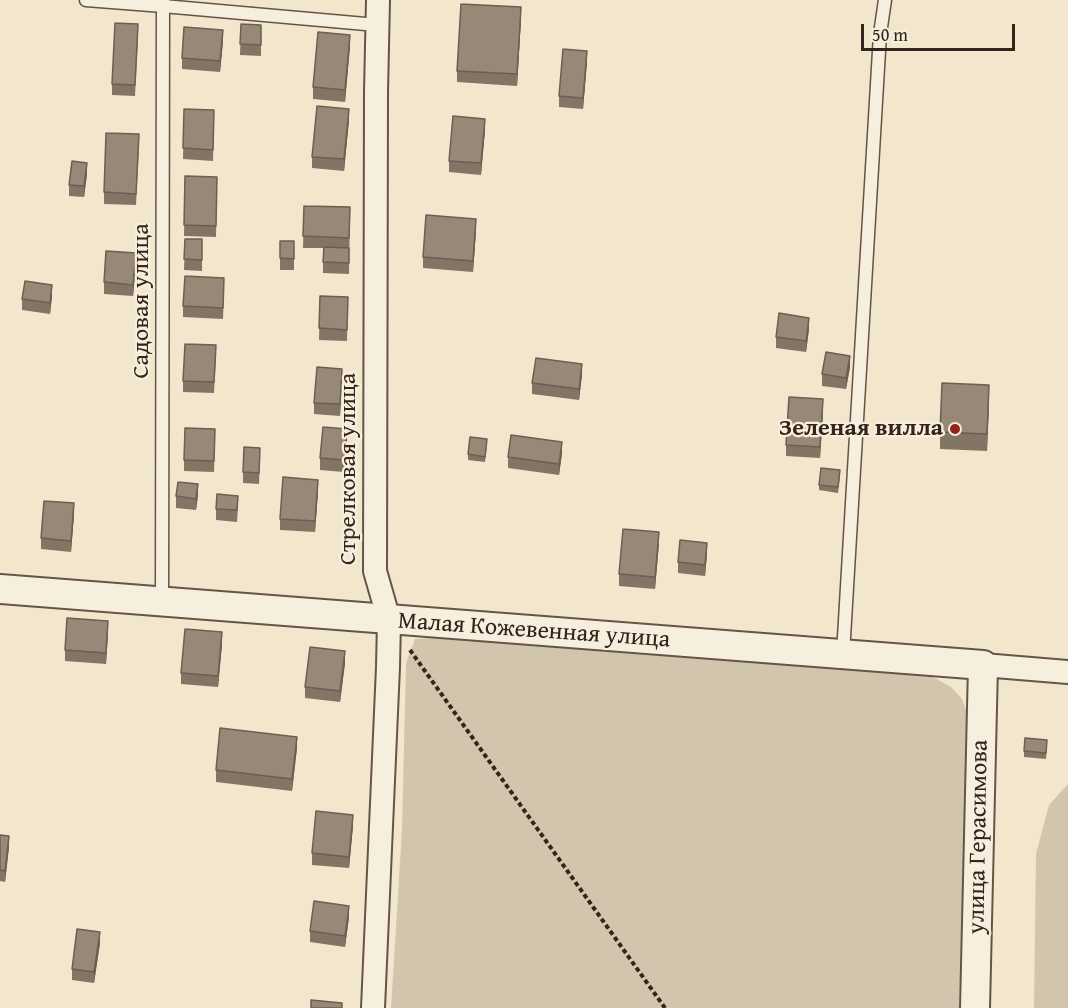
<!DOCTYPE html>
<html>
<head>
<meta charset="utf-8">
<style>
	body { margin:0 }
	#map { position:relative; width:1068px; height:1008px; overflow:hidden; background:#f2e6cc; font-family:"Gentium Book Plus",serif }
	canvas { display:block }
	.scale { position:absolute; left:861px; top:24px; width:154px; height:27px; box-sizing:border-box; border:3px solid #36231b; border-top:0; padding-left:8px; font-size:18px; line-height:21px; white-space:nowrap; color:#36231b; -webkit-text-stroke:4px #f7efde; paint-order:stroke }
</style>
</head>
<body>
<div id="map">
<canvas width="1068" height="1008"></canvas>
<div class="scale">50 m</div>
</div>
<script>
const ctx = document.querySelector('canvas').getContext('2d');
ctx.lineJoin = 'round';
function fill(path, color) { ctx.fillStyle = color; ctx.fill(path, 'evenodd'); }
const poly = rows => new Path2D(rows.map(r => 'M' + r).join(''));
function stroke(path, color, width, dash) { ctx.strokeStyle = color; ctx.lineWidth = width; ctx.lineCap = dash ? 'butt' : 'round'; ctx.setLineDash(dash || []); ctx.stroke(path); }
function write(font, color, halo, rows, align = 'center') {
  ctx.font = font + ' "Gentium Book Plus",serif'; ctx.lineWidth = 4.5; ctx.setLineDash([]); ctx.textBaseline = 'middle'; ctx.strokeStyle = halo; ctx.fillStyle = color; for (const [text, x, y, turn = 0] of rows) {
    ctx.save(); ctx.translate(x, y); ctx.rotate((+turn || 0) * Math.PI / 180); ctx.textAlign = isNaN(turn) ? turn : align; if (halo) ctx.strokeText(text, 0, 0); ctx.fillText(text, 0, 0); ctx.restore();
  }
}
fill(poly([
	[445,637,902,670,931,676,951,687,962,699,969,718,959,1008,391,1008,402,830,406,663,415,639],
	[1068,784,1068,1008,1034,1008,1036,854,1049,805]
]), '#d2c5ae');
const service = poly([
	[86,0,163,6,377,25],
	[162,602,163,0],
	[843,654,880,34,885,0]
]);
const minor = poly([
	[983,665,1068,672],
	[373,1008,388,667,389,620,375,571,376,92,378,0]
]);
const tertiary = poly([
	[0,589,983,665,975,1008]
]);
stroke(service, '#655447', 15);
stroke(minor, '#655447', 26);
stroke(tertiary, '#655447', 32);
stroke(poly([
	[410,650,665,1008]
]), '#36231b', 4, [4.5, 3]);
stroke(service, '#f7efde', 12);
stroke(minor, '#f7efde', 22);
stroke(tertiary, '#f7efde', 28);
fill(poly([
	[521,19,517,86,457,82,457,71],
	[241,24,261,25,261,56,240,55],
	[138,36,135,96,112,95,112,84],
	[223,41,220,72,182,69,182,58],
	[350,46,345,102,313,99,313,87],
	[587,62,583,109,559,107,559,96],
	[184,109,214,121,213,161,183,159],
	[349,120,344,171,312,168,312,157],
	[485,130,481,175,449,172,449,161],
	[139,145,136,205,104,204,104,192],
	[87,174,84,197,69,196,69,185],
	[185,176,217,177,216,237,184,236],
	[304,206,350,207,349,274,323,273,323,248,303,248],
	[476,230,473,272,423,268,423,257],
	[185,239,202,239,202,271,184,270],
	[280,241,294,241,294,270,280,270],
	[136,265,133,296,104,294,104,282],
	[224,289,223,319,183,317,183,306],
	[52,296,50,314,22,310,22,299],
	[320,296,348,297,347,341,319,340],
	[809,329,806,352,776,348,776,337],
	[216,357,214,393,183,392,183,381],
	[850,367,846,389,822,386,822,374],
	[582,375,579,400,532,394,532,383],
	[342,380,340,416,314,414,314,403],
	[989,401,987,451,940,449,940,432],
	[823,411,820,458,786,456,786,445],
	[215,440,214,472,184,471,184,460],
	[347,440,344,472,320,470,320,458],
	[487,444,485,462,468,460,468,454],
	[562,453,559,475,508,468,508,457],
	[260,459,259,484,243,483,243,472],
	[840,476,838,493,819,490,819,485],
	[318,491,315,532,280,530,280,519],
	[198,495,196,510,176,508,176,496],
	[238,507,237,522,216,520,216,509],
	[74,514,71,552,41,549,41,538],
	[659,543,655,589,619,586,619,574],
	[707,554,705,576,678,573,678,562],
	[108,632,106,664,65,661,65,650],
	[222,644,218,687,181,684,181,673],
	[345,663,340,702,305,698,305,687],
	[1047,746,1046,759,1024,757,1024,751],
	[297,748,292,791,216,782,216,770],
	[353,826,349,868,312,865,312,853],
	[0,835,9,847,5,882,0,881],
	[349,917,345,947,310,942,310,931],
	[100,943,94,983,72,980,72,969]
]), '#837566');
fill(poly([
	[521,7,521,19,517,86,517,74],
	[223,30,223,41,220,72,220,61],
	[350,35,350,46,345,102,345,90],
	[587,51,587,62,583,109,583,98],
	[349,109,349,120,344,171,344,159],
	[485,119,485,130,481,175,481,163],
	[87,163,87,174,84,197,84,186],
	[476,219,476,230,473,272,473,261],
	[136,253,136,265,133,296,133,285],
	[52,285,52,296,50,314,50,303],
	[809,318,809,329,806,352,806,341],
	[850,356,850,367,846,389,846,378],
	[582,364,582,375,579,400,579,389],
	[342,369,342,380,340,416,340,404],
	[989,385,989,401,987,451,987,434],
	[823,399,823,411,820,458,820,447],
	[347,429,347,440,344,472,344,460],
	[562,442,562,453,559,475,559,464],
	[318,480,318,491,315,532,315,521],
	[198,484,198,495,196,510,196,499],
	[74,503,74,514,71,552,71,541],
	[659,532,659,543,655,589,655,577],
	[707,543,707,554,705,576,705,565],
	[108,621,108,632,106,664,106,653],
	[222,632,222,644,218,687,218,676],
	[345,651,345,663,340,702,340,691],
	[297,737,297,748,292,791,292,779],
	[353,815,353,826,349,868,349,857],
	[9,836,9,847,5,882,5,871],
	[349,906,349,917,345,947,345,936],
	[100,932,100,943,94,983,94,972]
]), '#6a5f53');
const building = poly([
	[461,4,521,7,517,74,457,71,461,4],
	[115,23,138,24,135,85,112,84,115,23],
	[241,24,261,25,261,45,240,44,241,24],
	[184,27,223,30,220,61,182,58,184,27],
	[318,32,350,35,345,90,313,87,318,32],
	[563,49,587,51,583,98,559,96,563,49],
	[317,106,349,109,344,159,312,157,317,106],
	[184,109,214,110,213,150,183,148,184,109],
	[453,116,485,119,481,163,449,161,453,116],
	[106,133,139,134,136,194,104,192,106,133],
	[72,161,87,163,84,186,69,185,72,161],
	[185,176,217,177,216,226,184,225,185,176],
	[304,206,350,207,349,238,303,236,304,206],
	[426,215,476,219,473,261,423,257,426,215],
	[185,239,202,239,202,260,184,259,185,239],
	[280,241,294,241,294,259,280,258,280,241],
	[324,247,349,248,349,263,323,262,324,247],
	[106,251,136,253,133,285,104,282,106,251],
	[185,276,224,278,223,308,183,306,185,276],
	[25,281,52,285,50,303,22,299,25,281],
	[320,296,348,297,347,330,319,328,320,296],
	[779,313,809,318,806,341,776,337,779,313],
	[185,344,216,345,214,382,183,381,185,344],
	[826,352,850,356,846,378,822,374,826,352],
	[536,358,582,364,579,389,532,383,536,358],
	[317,367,342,369,340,404,314,403,317,367],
	[942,383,989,385,987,434,940,432,942,383],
	[789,397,823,399,820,447,786,445,789,397],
	[323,427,347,429,344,460,320,458,323,427],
	[185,428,215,429,214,461,184,460,185,428],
	[511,435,562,442,559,464,508,457,511,435],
	[470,437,487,439,485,457,468,454,470,437],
	[244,447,260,448,259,473,243,472,244,447],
	[821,468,840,470,838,487,819,485,821,468],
	[283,477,318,480,315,521,280,519,283,477],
	[178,482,198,484,196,499,176,496,178,482],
	[217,494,238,496,237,510,216,509,217,494],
	[44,501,74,503,71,541,41,538,44,501],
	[623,529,659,532,655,577,619,574,623,529],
	[680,540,707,543,705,565,678,562,680,540],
	[67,618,108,621,106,653,65,650,67,618],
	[185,629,222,632,218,676,181,673,185,629],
	[310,647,345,651,340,691,305,687,310,647],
	[220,728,297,737,292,779,216,770,220,728],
	[1025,738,1047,740,1046,753,1024,751,1025,738],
	[316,811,353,815,349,857,312,853,316,811],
	[0,835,9,836,5,871,0,870,0,835],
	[314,901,349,906,345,936,310,931,314,901],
	[77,929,100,932,94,972,72,969,77,929],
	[311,1000,342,1003,342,1008,311,1008,311,1000]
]);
fill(building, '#988877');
stroke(building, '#6a5f53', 1.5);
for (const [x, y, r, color] of [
	[955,429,6,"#8f2418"]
]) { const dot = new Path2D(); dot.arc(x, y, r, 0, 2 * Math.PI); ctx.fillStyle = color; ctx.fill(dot); stroke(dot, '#f7efde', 2); }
write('24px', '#36231b', '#f7efde', [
	["Садовая улица",142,301,-90],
	["Стрелковая улица",349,469,-90],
	["Малая Кожевенная улица",534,631,4],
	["улица Герасимова",979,837,-89]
]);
write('bold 24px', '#36231b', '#f7efde', [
	["Зеленая вилла",943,429]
], 'right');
</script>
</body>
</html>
